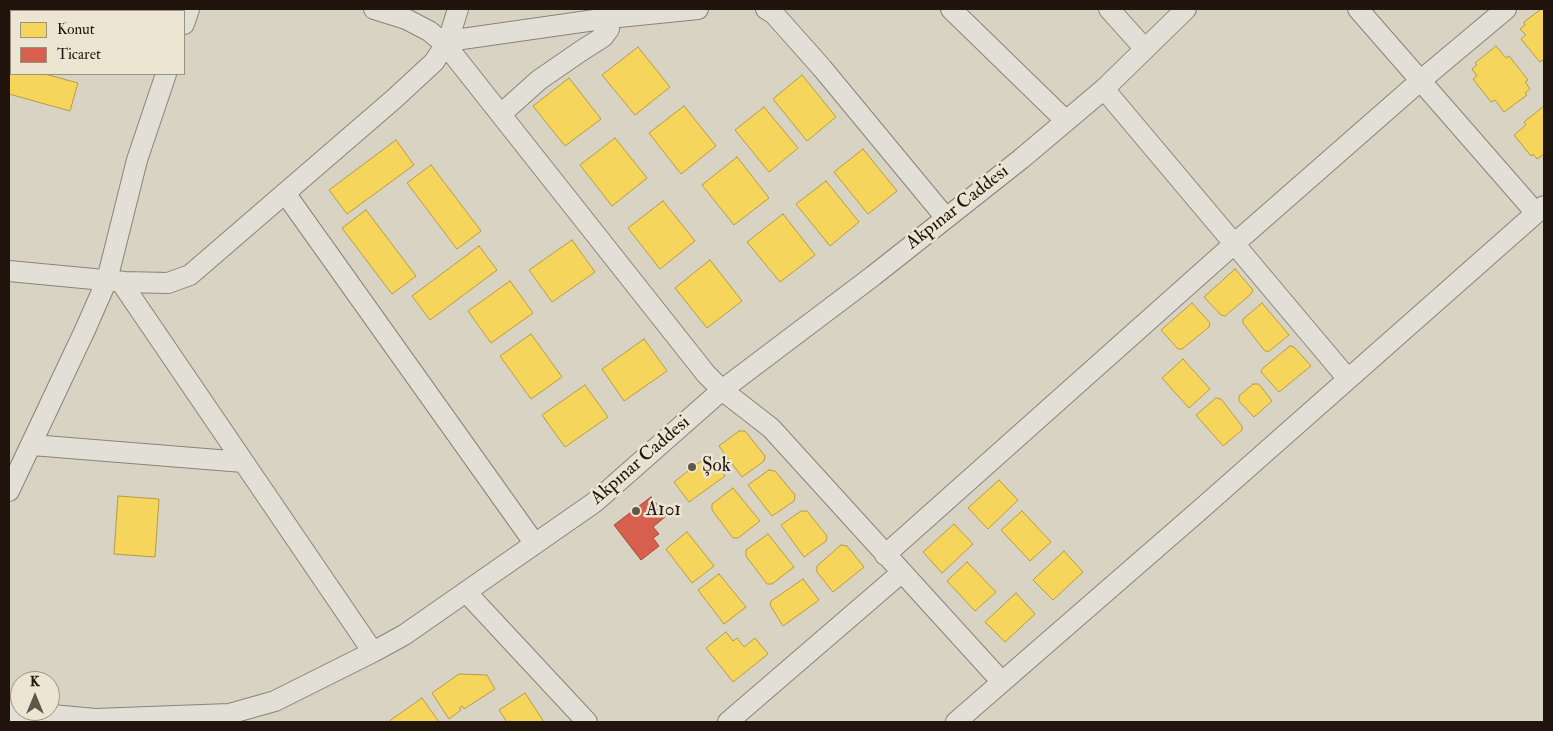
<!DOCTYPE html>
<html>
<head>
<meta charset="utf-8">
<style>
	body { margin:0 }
	#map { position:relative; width:1553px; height:731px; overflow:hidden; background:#d8d3c2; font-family:"IM FELL Double Pica",serif }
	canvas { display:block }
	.frame { position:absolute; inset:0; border:10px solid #20140c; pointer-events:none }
	.legend { position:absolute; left:10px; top:10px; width:175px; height:65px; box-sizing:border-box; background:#ebe5d2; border:1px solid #9a9183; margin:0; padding:6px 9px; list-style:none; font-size:15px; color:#20140c }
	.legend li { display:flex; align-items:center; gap:10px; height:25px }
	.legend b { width:25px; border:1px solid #9a9183 }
	.north { position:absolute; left:10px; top:671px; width:50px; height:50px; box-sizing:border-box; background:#ebe5d2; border:1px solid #9a9183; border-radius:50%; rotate:0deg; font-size:14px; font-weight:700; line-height:20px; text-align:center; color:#20140c }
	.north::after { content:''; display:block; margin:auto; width:18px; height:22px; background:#60574c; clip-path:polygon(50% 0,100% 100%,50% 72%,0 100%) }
</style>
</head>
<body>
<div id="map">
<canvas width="1553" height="731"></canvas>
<div class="frame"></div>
<ul class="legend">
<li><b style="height:14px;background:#f6d55c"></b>Konut</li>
<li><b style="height:14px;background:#d6604d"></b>Ticaret</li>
</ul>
<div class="north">K</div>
</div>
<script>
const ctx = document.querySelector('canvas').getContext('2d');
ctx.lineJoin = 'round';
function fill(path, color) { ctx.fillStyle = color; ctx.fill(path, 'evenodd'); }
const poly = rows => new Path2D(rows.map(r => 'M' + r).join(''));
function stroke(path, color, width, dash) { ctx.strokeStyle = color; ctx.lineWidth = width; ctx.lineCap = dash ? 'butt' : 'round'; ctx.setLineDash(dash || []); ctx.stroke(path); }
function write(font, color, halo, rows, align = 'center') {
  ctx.font = font + ' "IM FELL Double Pica",serif'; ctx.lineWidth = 5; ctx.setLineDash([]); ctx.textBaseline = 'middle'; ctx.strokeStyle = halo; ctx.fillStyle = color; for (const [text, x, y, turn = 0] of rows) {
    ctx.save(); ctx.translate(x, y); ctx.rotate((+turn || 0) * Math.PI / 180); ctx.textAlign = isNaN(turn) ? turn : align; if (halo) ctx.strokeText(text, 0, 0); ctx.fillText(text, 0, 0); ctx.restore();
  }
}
const homes = poly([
	[9,9,48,9,47,11,11,11,11,35,9,34,9,9],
	[60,9,102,9,101,11,60,11,60,9],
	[1541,9,1544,9,1544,61,1543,60,1540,62,1521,39,1526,35,1520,29,1525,25,1524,22,1541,9],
	[1496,46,1506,58,1509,56,1528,80,1525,82,1530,89,1525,93,1527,95,1504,112,1495,100,1491,102,1473,79,1477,76,1472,69,1477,65,1475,63,1496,46],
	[638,47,670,87,635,115,602,75,638,47],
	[9,64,11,64,11,74,45,74,78,83,70,111,9,94,9,64],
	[802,75,836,117,807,141,773,99,802,75],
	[569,78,601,119,565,146,533,106,569,78],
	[684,106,716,146,681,174,649,133,684,106],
	[1544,106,1544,154,1537,159,1533,154,1531,156,1514,135,1526,125,1524,122,1544,106],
	[764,107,798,148,769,172,735,130,764,107],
	[615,138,647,178,612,206,580,165,615,138],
	[396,140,414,165,347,214,329,190,396,140],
	[863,149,897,191,868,214,834,172,863,149],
	[737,157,769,198,734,225,702,185,737,157],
	[431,165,481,231,457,249,407,183,431,165],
	[826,181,859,222,830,246,796,204,826,181],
	[663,201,695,241,660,269,628,228,663,201],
	[366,210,416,276,392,294,342,228,366,210],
	[783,214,815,255,780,282,747,242,783,214],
	[572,240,595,272,552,302,529,270,572,240],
	[479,246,497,270,430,320,412,296,479,246],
	[710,260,742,301,707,328,675,288,710,260],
	[1235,269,1253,290,1251,294,1225,316,1221,315,1204,297,1235,269],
	[510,281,533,313,491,343,468,311,510,281],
	[1192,303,1210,323,1209,327,1182,349,1178,349,1161,330,1192,303],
	[1262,303,1289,335,1268,352,1264,350,1243,323,1243,319,1262,303],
	[531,334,562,377,531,399,500,356,531,334],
	[644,339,667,371,624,401,602,369,644,339],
	[1290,346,1294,347,1311,366,1279,392,1261,372,1263,368,1290,346],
	[1183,359,1210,389,1189,408,1162,378,1183,359],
	[1253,384,1259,384,1272,401,1254,417,1239,401,1239,396,1253,384],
	[585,385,608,417,565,447,542,415,585,385],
	[1216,398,1221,399,1242,426,1242,430,1223,446,1196,415,1216,398],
	[739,431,745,431,765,456,764,461,742,477,719,446,739,431],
	[709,455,725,476,689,502,674,482,709,455],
	[769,470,775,471,795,495,794,501,772,516,748,485,769,470],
	[999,480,1018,500,988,529,968,508,999,480],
	[733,488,760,521,738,538,733,538,712,510,712,504,733,488],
	[118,496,159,499,155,557,114,554,118,496],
	[801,511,807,511,827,536,826,541,804,557,781,525,801,511],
	[1022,511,1051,542,1030,561,1001,530,1022,511],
	[954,524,973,544,942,573,923,552,954,524],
	[687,532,714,566,692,583,666,549,687,532],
	[768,534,794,567,772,584,767,584,746,556,746,550,768,534],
	[841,545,847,546,864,567,833,592,817,572,817,566,841,545],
	[1064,551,1083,572,1053,600,1033,580,1064,551],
	[967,562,996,592,975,611,947,581,967,562],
	[719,574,746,607,724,624,698,590,719,574],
	[803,579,819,600,783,626,770,605,771,601,803,579],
	[1016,593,1035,614,1005,642,985,622,1016,593],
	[726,632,733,641,737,638,744,647,755,638,768,654,733,682,706,648,726,632],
	[459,674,487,675,495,689,464,709,462,706,459,708,461,710,449,719,432,693,459,674],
	[525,693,544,722,511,722,510,721,507,722,499,710,525,693],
	[422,698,439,722,388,722,422,698]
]);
fill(homes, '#f6d55c');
stroke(homes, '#b69b44', 1);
const shops = poly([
	[651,497,666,516,653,527,659,534,653,538,659,546,641,560,614,525,651,497]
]);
fill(shops, '#d6604d');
stroke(shops, '#9f493a', 1);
const minor = poly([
	[374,9,406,19,429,31,445,44,706,374,722,390,771,428,1002,682],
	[766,9,774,14,822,68,946,218],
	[951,9,1066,121],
	[1109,9,1145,49],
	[1358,9,1536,213],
	[184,24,189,9],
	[448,41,609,18,698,9],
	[1104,89,1348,379],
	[501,114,539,80,581,51,603,37,609,29,609,18],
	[285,193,535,544],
	[9,271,125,282,168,283,190,275,394,99,434,62,448,41,458,9],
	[121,282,373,652],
	[32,445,243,462],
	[9,491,85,330,107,280,137,160,166,74],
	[885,555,1234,244,1420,81,1506,9],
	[466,592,587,722],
	[9,711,95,719,229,714,275,701,373,652,404,635,595,502,722,390,873,276,1021,159,1104,89,1186,9],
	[728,722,901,573],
	[956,722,1201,509,1544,206]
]);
stroke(minor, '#89847a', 22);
stroke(minor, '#e1dfd6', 20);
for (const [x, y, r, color] of [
	[692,467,5,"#60574c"],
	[636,511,5,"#60574c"]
]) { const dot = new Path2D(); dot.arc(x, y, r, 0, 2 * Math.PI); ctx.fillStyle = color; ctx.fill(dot); stroke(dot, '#ebe5d2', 2); }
write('19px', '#20140c', '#ebe5d2', [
	["Akpınar Caddesi",958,208,-38],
	["Akpınar Caddesi",641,461,-41]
]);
write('19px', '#20140c', '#ebe5d2', [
	["Şok",702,467],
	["A101",646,511]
], 'left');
</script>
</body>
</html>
